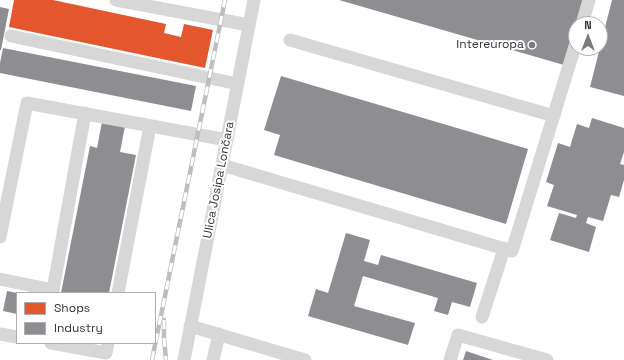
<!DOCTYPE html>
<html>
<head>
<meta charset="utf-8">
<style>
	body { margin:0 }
	#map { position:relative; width:624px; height:360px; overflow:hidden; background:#fff; font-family:"Space Grotesk",sans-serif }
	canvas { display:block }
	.legend { position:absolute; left:16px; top:292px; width:140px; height:52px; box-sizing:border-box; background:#fff; border:1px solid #adadad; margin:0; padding:5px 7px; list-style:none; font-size:12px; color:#333 }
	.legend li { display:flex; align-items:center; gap:8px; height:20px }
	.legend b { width:20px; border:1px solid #adadad }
	.north { position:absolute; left:568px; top:16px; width:40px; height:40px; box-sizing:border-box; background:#fff; border:1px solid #adadad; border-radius:50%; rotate:0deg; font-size:11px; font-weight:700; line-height:16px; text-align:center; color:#333 }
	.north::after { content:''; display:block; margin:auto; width:14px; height:18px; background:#7a7a7a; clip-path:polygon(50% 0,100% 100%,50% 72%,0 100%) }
</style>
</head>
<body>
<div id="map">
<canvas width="624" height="360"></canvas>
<ul class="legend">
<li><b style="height:11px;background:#e4572e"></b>Shops</li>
<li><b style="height:11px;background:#8d8d92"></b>Industry</li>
</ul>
<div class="north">N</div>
</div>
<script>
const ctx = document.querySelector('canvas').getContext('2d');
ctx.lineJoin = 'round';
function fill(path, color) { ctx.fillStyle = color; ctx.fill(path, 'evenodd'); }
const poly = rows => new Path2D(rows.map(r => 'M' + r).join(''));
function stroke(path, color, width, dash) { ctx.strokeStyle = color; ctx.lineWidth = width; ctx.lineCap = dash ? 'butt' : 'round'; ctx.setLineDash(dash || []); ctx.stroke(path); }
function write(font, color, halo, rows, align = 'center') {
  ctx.font = font + ' "Space Grotesk",sans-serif'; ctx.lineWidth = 4; ctx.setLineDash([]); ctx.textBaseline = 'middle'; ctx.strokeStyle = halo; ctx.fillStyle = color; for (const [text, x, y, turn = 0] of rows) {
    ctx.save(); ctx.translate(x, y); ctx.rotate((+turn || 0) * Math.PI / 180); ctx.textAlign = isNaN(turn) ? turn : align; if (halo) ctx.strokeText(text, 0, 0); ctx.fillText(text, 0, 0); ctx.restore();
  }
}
fill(poly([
	[14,0,53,0,166,24,164,33,181,37,184,24,213,30,205,68,9,27]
]), '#e4572e');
fill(poly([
	[339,0,583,0,564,65],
	[612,0,624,0,624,96,590,87],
	[0,7,9,9,1,50,0,50],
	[3,48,196,86,191,111,0,73,0,63],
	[281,76,528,149,506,224,274,155,280,135,264,130],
	[592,118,624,128,624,152,620,164,624,165,624,180,619,197,611,195,603,221,588,217,586,223,596,227,589,252,550,240,559,213,576,218,577,215,547,206,554,185,546,182,558,143,570,147,577,124,589,128],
	[102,122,125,126,120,152,136,155,109,293,61,293,90,146,97,148],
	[346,233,370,240,364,261,378,265,381,255,477,283,470,307,452,302,448,315,434,311,438,298,363,276,354,306,415,323,408,345,308,316,316,289,328,293],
	[7,291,17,293,17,314,3,311],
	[466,351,493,360,463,360]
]), '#8d8d92');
stroke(poly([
	[116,0,249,25],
	[582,24,589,0],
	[11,36,238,84],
	[290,40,554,116],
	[222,165,512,251,576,43],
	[0,237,27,103,227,140],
	[0,279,53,290,85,113],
	[118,293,150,126],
	[482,317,504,249],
	[190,326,305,360],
	[0,334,17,337],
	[51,343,106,353,108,343],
	[184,360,254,0],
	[213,360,219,334],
	[450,360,458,335,547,360]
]), '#d7d7d7', 13);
const rail = poly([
	[164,320,164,338,166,360],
	[152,360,225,0]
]);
stroke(rail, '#bebebe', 4.5);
stroke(rail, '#fff', 3, [9]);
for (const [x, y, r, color] of [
	[532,45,4,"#7a7a7a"]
]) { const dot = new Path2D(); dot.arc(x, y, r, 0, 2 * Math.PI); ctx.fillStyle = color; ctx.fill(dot); stroke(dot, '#fff', 1.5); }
write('12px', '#333', '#fff', [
	["Intereuropa",524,45]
], 'right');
write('12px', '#333', '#fff', [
	["Ulica Josipa Lončara",219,180,-79]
]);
</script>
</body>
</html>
